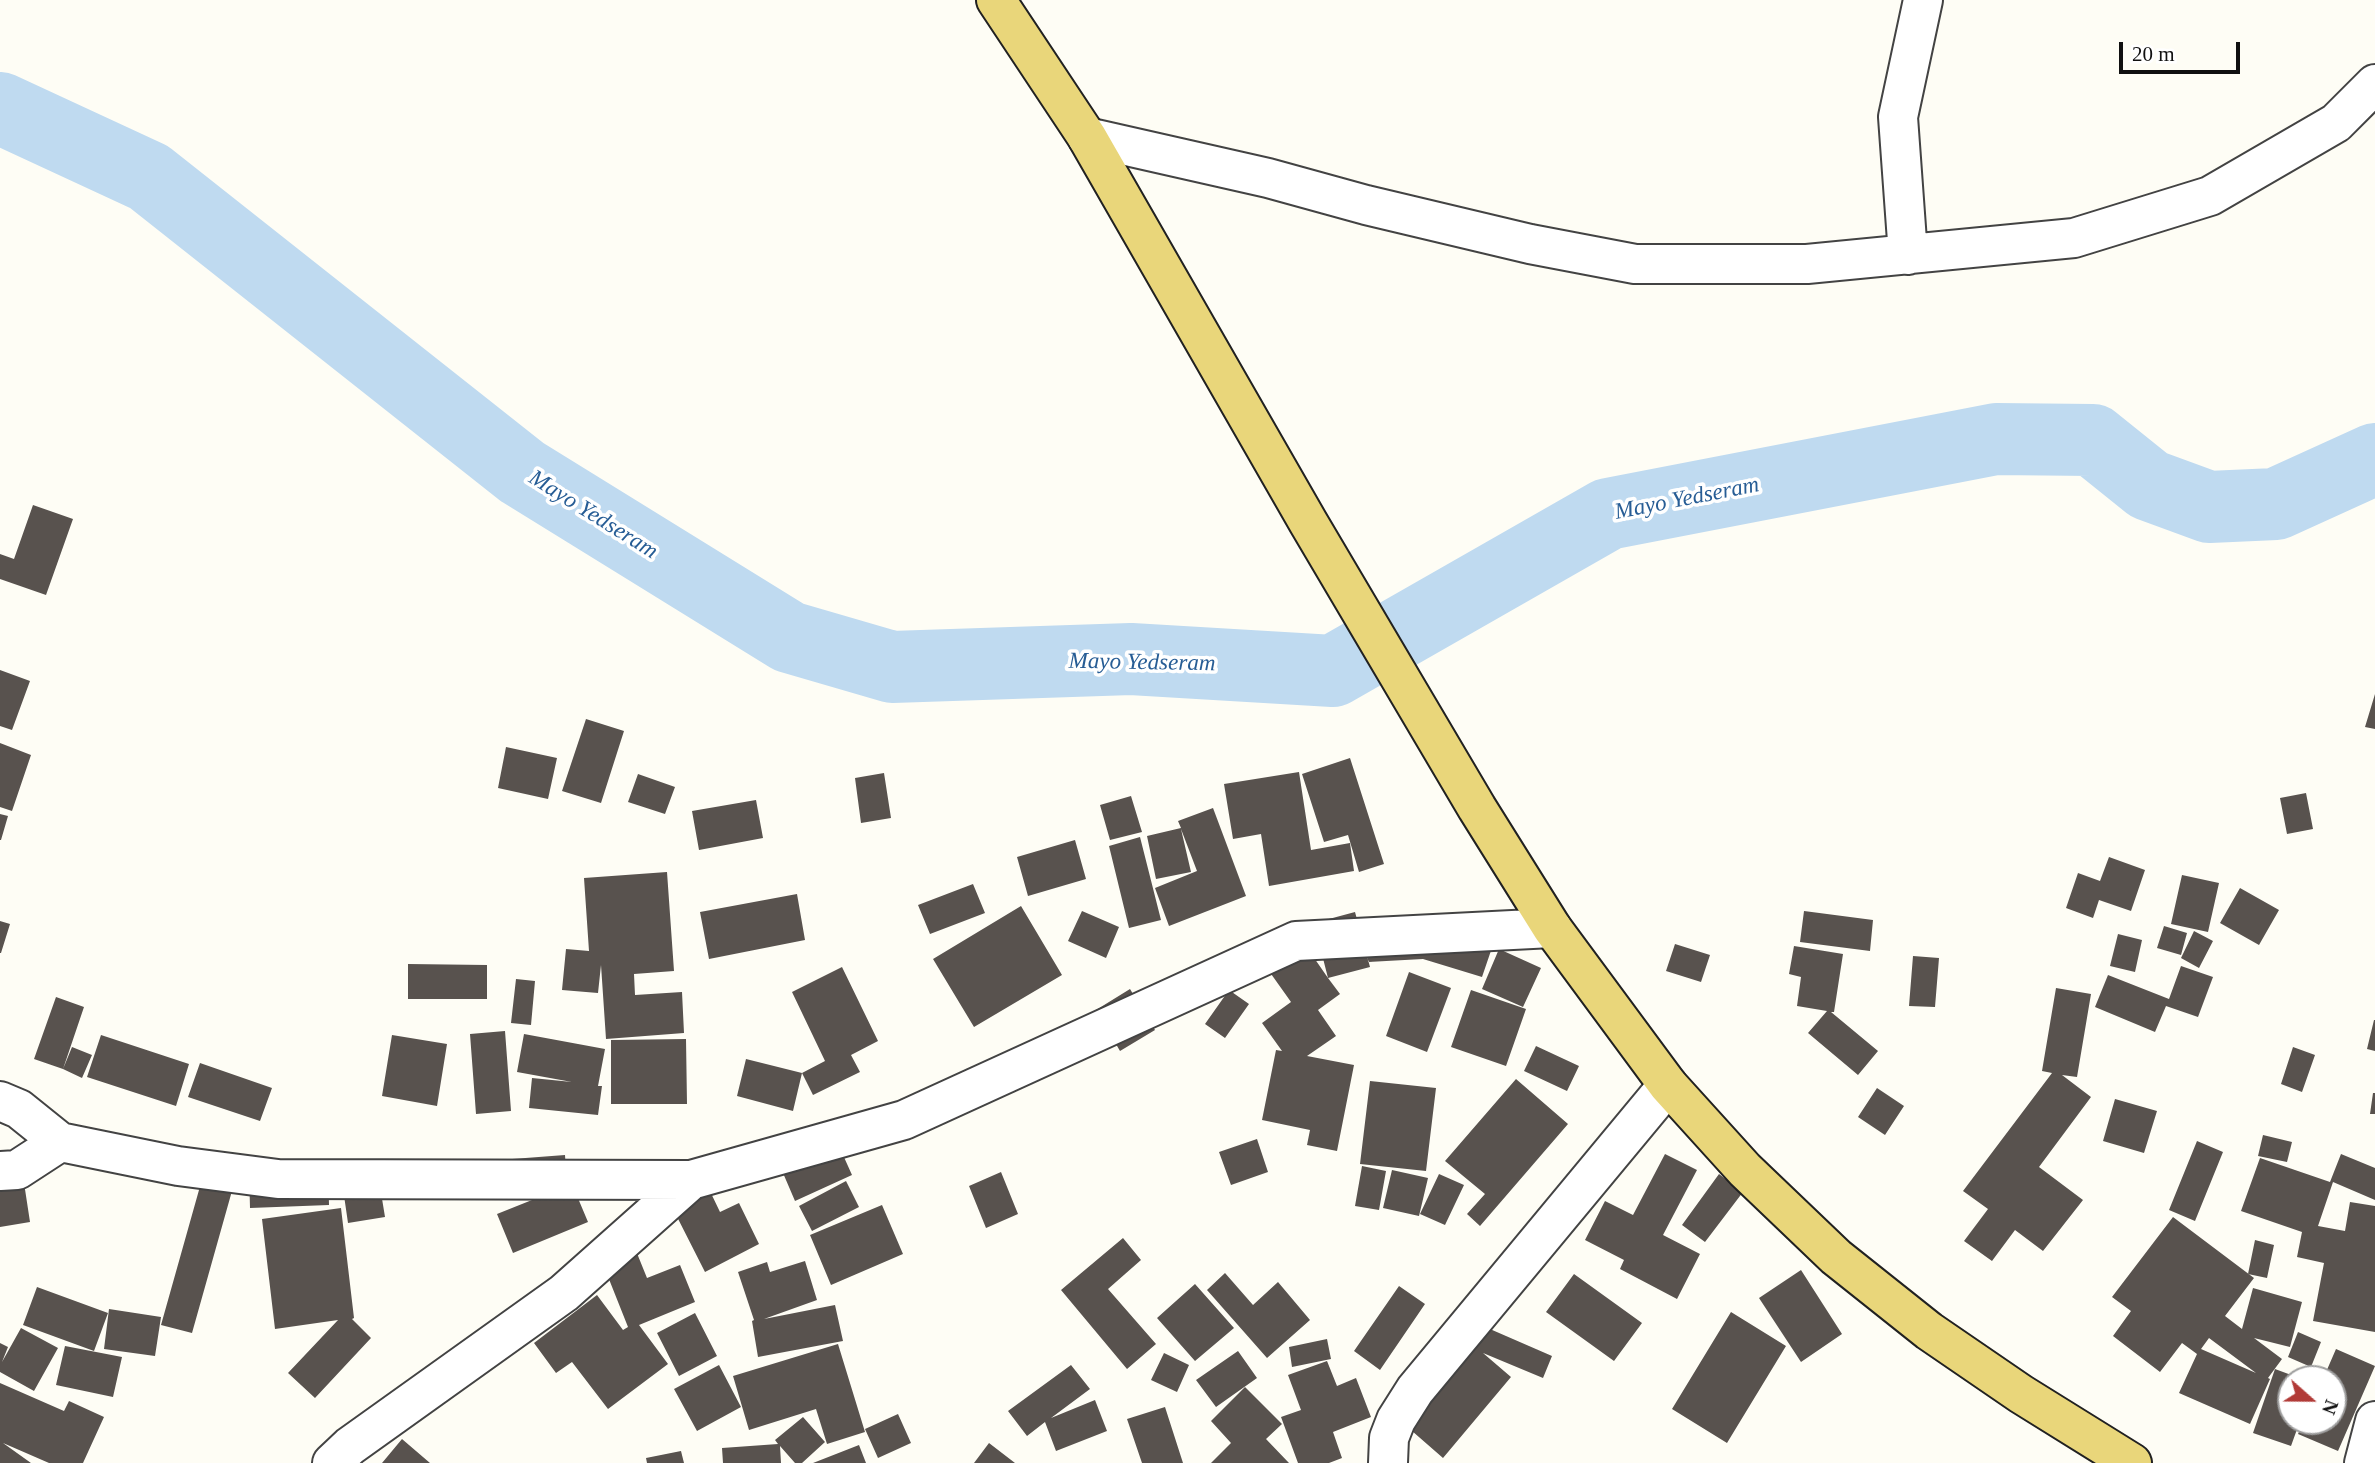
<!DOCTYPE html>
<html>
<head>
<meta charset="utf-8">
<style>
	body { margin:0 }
	#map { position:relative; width:2375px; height:1463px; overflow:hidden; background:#fefdf5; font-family:Georgia,serif }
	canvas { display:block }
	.north { position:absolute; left:2277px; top:1365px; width:70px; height:70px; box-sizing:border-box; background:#fff; border:2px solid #9f9f9f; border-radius:50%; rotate:111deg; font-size:19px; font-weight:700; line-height:28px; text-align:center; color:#101010 }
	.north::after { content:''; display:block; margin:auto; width:24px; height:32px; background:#b13a37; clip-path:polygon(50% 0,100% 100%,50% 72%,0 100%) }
	.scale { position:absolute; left:2119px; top:42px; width:121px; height:32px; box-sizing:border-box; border:4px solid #101010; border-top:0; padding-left:9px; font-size:21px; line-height:24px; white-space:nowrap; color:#101010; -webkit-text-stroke:5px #fff; paint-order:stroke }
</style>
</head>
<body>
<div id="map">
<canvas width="2375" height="1463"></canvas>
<div class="north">N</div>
<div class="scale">20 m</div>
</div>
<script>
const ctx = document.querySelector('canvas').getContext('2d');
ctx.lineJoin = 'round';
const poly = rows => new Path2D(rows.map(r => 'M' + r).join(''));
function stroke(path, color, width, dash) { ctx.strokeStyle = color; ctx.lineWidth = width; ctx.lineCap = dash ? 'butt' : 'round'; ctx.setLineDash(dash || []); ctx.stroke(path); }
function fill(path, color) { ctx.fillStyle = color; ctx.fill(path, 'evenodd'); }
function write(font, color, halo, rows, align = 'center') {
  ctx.font = font + ' Georgia,serif'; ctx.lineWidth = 7; ctx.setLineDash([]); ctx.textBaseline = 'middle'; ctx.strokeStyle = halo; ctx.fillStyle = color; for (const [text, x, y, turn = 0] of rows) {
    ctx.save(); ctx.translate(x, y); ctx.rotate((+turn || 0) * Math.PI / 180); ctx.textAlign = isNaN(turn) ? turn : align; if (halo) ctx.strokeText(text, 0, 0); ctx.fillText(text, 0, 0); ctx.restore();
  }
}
stroke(poly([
	[0,108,149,177,522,472,789,637,892,667,1131,659,1333,671,1608,514,1996,439,2093,440,2149,485,2209,507,2276,504,2375,459]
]), '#bfdaf0', 72);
fill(poly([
	[33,505,73,519,46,595,0,579,0,554,14,559],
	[0,670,30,681,12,730,0,726],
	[2375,694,2375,729,2365,727],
	[586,719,624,731,601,803,562,791],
	[0,743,31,755,12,811,0,807],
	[506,747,557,758,548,799,498,788],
	[1350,758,1384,864,1359,872,1348,835,1324,842,1302,774],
	[1299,772,1311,850,1350,843,1354,871,1269,886,1261,834,1233,839,1224,784],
	[884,773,891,818,861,823,855,778],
	[638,774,675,787,665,814,628,802],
	[2306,793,2313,829,2287,834,2280,798],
	[1131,796,1142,832,1110,840,1100,805],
	[756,800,763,838,699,850,692,811],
	[1213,808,1246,896,1169,926,1155,888,1197,871,1181,829,1191,872,1156,879,1147,836,1181,828,1178,821],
	[0,814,8,816,1,840,0,840],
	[1140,837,1161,920,1129,928,1109,846],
	[1075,840,1086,879,1028,896,1017,857],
	[2109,857,2145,870,2131,911,2099,900,2093,918,2066,908,2078,873,2100,881],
	[667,872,674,971,634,974,635,995,682,992,684,1033,606,1039,601,965,598,993,562,990,566,949,589,951,584,878],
	[2182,875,2219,883,2208,932,2171,924],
	[973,884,985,913,930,934,918,905],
	[2240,888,2279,910,2259,945,2220,923],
	[797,894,805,940,709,959,700,912],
	[1021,906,1062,975,974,1027,933,959],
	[1082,911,1119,927,1106,958,1068,941],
	[1804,911,1873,920,1870,951,1800,942],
	[1355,912,1370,967,1328,978,1340,994,1318,1010,1336,1036,1307,1056,1354,1065,1337,1151,1307,1145,1310,1130,1262,1120,1276,1050,1282,1051,1262,1023,1291,1002,1264,964,1301,939,1328,978,1314,923],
	[1435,916,1496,936,1482,977,1423,959,1368,962,1367,927,1421,924,1423,955],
	[0,921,10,924,1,953,0,953],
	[2164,926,2187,933,2181,955,2157,948],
	[2194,931,2213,941,2199,968,2181,958],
	[2118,934,2142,940,2135,972,2110,966],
	[1675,944,1710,955,1701,982,1666,971],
	[1794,946,1843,954,1834,1012,1831,1012,1878,1051,1858,1075,1808,1033,1827,1011,1797,1006,1801,977,1789,974],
	[1499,949,1541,968,1523,1007,1482,989],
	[1913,956,1939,958,1935,1007,1909,1006],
	[408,964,487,965,487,999,408,999],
	[2181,966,2213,977,2198,1017,2166,1006,2155,1032,2095,1007,2108,975,2169,999],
	[842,967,878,1041,851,1055,860,1072,813,1095,802,1073,793,1111,737,1096,746,1059,802,1073,825,1061,792,992],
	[1409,972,1451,988,1427,1052,1386,1036],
	[516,979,535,981,531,1025,511,1023],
	[2056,988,2091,994,2077,1077,2062,1075,2091,1097,2039,1167,2083,1200,2043,1251,2015,1230,1992,1261,1964,1241,1988,1209,1963,1191,2052,1073,2042,1071],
	[1130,989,1155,1030,1120,1051,1096,1010],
	[1229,990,1249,1004,1225,1038,1205,1024],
	[1471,990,1526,1009,1506,1066,1451,1047],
	[56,997,84,1007,63,1069,34,1059],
	[2374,1020,2375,1020,2375,1051,2367,1049],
	[505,1031,511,1111,476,1114,470,1034],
	[524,1034,605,1049,598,1086,602,1086,598,1115,529,1108,532,1078,572,1082,517,1072],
	[101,1035,189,1064,176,1106,87,1077],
	[392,1035,447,1044,437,1106,382,1096],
	[686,1039,687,1104,611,1104,611,1040],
	[1536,1046,1579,1066,1567,1091,1524,1071],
	[72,1047,92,1055,82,1078,63,1069],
	[2293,1047,2315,1055,2302,1092,2281,1084],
	[200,1063,272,1088,260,1121,188,1097],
	[1516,1079,1568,1124,1480,1226,1467,1214,1485,1194,1445,1161],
	[1370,1081,1436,1088,1426,1171,1360,1164],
	[1877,1088,1904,1106,1885,1135,1858,1117],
	[2373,1093,2375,1093,2375,1114,2370,1114],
	[2115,1099,2157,1111,2144,1153,2103,1141],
	[830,1126,852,1175,795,1201,774,1152],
	[2263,1135,2292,1142,2287,1162,2258,1156],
	[1257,1139,1268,1172,1231,1185,1219,1152],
	[2197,1141,2223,1152,2195,1221,2169,1210],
	[19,1150,30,1222,0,1227,0,1153],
	[1665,1154,1697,1170,1663,1235,1700,1254,1677,1299,1620,1269,1624,1260,1585,1240,1605,1201,1633,1215],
	[2341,1154,2375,1168,2375,1200,2333,1182,2318,1226,2345,1231,2350,1202,2375,1206,2375,1332,2313,1321,2324,1263,2297,1257,2302,1232,2241,1211,2260,1158,2330,1182],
	[565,1155,567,1186,572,1184,588,1222,513,1253,497,1214,562,1188,501,1193,499,1160],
	[208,1158,239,1166,192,1333,161,1325],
	[376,1162,385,1217,348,1223,340,1168],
	[328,1166,329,1205,250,1208,249,1169],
	[1362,1166,1386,1171,1379,1210,1355,1206],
	[1392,1170,1428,1178,1419,1216,1383,1208],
	[1001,1172,1018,1214,986,1228,969,1186],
	[1439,1174,1464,1185,1445,1225,1420,1214],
	[1719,1174,1743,1192,1705,1242,1682,1225],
	[846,1181,859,1207,812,1231,799,1206],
	[708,1187,720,1212,739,1203,759,1244,705,1272,671,1205],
	[882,1205,903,1254,831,1285,810,1235],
	[341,1208,354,1318,352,1319,371,1338,315,1398,288,1373,338,1320,275,1329,262,1219],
	[2173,1217,2254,1278,2225,1316,2242,1329,2253,1288,2302,1302,2290,1347,2254,1338,2282,1359,2268,1378,2270,1379,2250,1424,2179,1393,2197,1354,2182,1343,2160,1372,2113,1336,2131,1311,2112,1297],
	[2209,1338,2256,1373,2201,1349],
	[630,1236,647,1278,680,1265,695,1302,639,1325,668,1364,608,1409,572,1362,556,1373,534,1343,597,1295,623,1330,628,1327,597,1249],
	[1123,1238,1141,1260,1108,1289,1156,1344,1127,1369,1061,1290],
	[2255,1240,2274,1245,2267,1278,2248,1274],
	[805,1261,817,1300,764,1319,835,1305,843,1341,758,1357,752,1321,754,1320,738,1272,767,1262,770,1272],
	[1801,1270,1842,1334,1801,1362,1759,1298],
	[1225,1273,1253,1305,1278,1282,1310,1320,1267,1358,1207,1290],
	[1574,1274,1642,1323,1614,1361,1546,1312],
	[1195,1284,1234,1328,1195,1361,1157,1318],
	[1399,1286,1425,1304,1380,1370,1354,1351],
	[37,1287,108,1313,94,1351,23,1325],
	[109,1309,161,1317,155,1356,104,1349],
	[1731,1312,1786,1346,1727,1443,1672,1409],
	[695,1313,717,1356,679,1376,657,1333],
	[1483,1326,1552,1356,1543,1378,1483,1353,1511,1377,1443,1458,1404,1424],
	[21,1328,58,1348,34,1391,0,1372,0,1343,8,1347,2,1362],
	[2298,1332,2321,1342,2311,1367,2288,1357],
	[1327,1339,1331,1359,1292,1367,1289,1347],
	[838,1344,865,1432,827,1444,816,1409,749,1430,733,1376],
	[65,1346,122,1357,113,1397,56,1385],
	[2336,1349,2375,1366,2338,1451,2298,1434,2304,1421,2333,1421,2333,1379,2323,1379],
	[1238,1351,1257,1378,1216,1407,1196,1380],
	[1164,1353,1189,1365,1177,1392,1151,1380],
	[1327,1361,1337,1386,1356,1378,1371,1417,1333,1432,1342,1458,1329,1463,1298,1463,1281,1417,1301,1410,1288,1375],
	[719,1365,741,1407,697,1431,674,1389],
	[1071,1365,1090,1389,1051,1418,1095,1400,1107,1431,1056,1451,1045,1422,1027,1436,1008,1411],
	[2275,1369,2302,1379,2291,1379,2291,1421,2300,1421,2291,1446,2253,1433],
	[0,1383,64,1411,69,1401,104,1417,83,1463,49,1463,3,1443,31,1463,0,1463],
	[1245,1387,1282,1424,1266,1439,1289,1463,1211,1463,1231,1443,1211,1421],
	[1165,1407,1183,1463,1142,1463,1127,1419],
	[898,1414,911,1443,878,1458,865,1429],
	[803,1417,825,1442,802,1463,795,1463,780,1446,781,1463,723,1463,722,1448,778,1444,775,1440],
	[402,1439,430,1463,382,1463],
	[989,1443,1015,1463,974,1463],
	[859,1445,866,1463,813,1463],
	[681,1451,684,1463,647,1463,646,1458]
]), '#58524e');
const minor = poly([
	[1087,137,1268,178,1366,205,1530,244,1635,264,1807,264,2074,238,2210,196,2336,123,2375,84],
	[1908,255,1898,117,1923,0],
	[0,1101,19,1109,60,1142,178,1166,278,1179,691,1180,904,1120,1296,941,1552,928],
	[0,1171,17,1170,60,1142],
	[332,1463,350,1446,564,1293,691,1180],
	[1388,1463,1389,1438,1396,1420,1415,1390,1668,1085],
	[2364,1463,2375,1421]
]);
const major = poly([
	[996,0,1087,137,1308,522,1477,808,1552,928,1668,1085,1745,1170,1836,1257,1929,1331,2021,1394,2132,1463]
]);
stroke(minor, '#434343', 42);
stroke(major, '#212121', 42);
stroke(minor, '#fff', 38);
stroke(major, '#e9d67a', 38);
write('italic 23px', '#275d95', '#fff', [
	["Mayo Yedseram",1687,499,-11],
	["Mayo Yedseram",593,515,32],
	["Mayo Yedseram",1142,663,1]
]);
</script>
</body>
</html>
